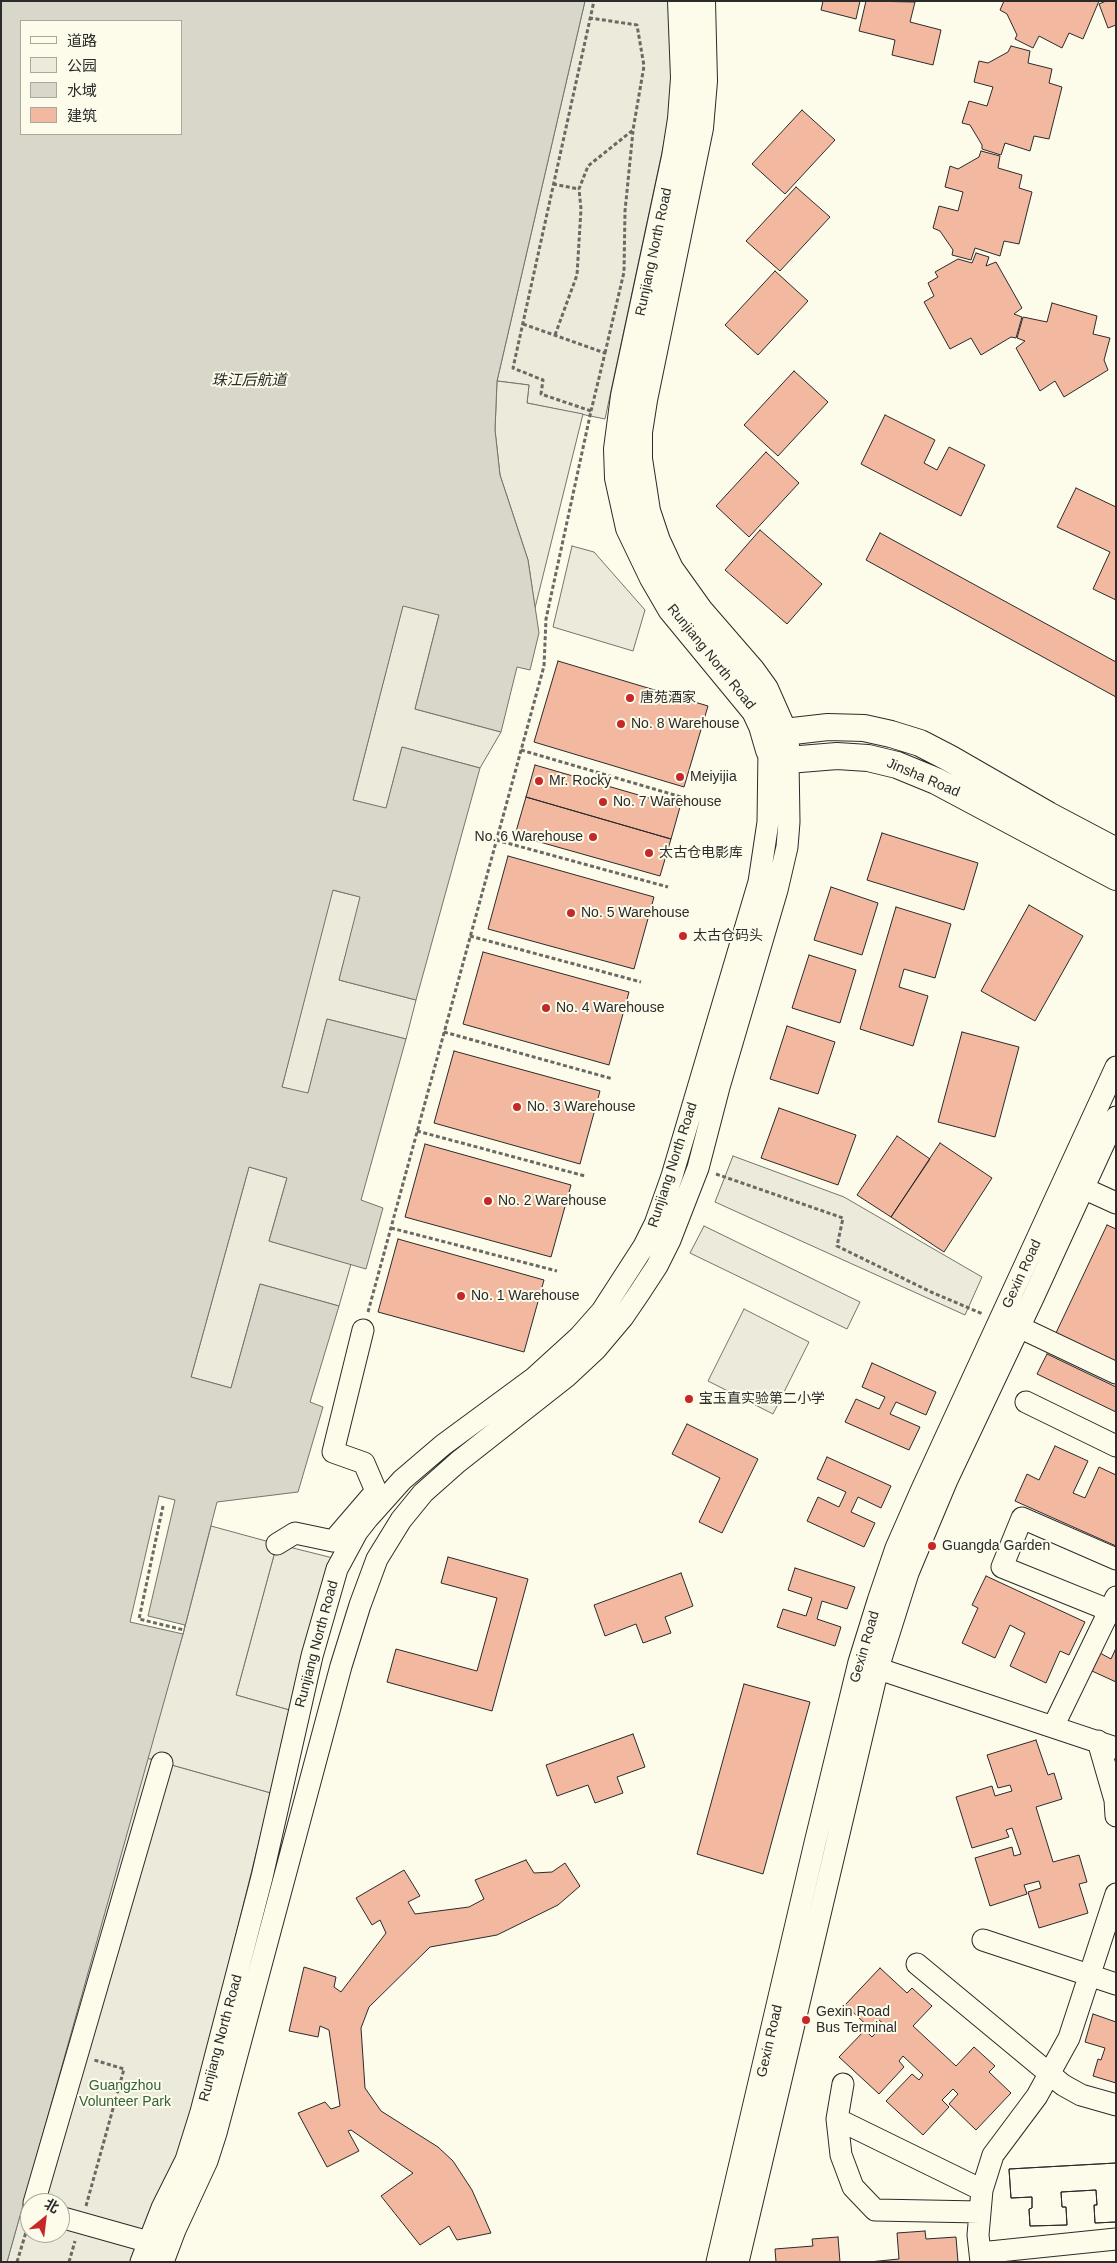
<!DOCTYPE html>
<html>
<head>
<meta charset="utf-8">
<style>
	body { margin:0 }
	#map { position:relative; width:1117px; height:2263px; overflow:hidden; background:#fdfbea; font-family:Helvetica,"Noto Sans SC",sans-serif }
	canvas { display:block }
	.frame { position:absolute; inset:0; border:2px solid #2b2b2b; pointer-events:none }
	.legend { position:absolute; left:20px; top:20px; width:162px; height:115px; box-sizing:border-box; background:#fdfbea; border:1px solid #a9a89e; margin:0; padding:6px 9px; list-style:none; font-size:15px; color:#2b2b2b }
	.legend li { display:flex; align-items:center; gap:10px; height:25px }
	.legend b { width:25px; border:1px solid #a9a89e }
	.north { position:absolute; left:20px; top:2193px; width:50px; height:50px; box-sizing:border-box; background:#fdfbea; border:1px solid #a9a89e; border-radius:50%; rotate:29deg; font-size:14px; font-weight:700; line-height:20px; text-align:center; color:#2b2b2b }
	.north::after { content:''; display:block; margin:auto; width:18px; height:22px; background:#c62828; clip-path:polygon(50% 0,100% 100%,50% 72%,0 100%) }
</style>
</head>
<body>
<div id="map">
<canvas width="1117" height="2263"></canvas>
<div class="frame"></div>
<ul class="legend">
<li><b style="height:6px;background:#fdfbea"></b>道路</li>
<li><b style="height:14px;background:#ecebdb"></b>公园</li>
<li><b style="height:14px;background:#d8d7c9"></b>水域</li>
<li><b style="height:14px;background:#f2b8a0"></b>建筑</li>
</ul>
<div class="north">北</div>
</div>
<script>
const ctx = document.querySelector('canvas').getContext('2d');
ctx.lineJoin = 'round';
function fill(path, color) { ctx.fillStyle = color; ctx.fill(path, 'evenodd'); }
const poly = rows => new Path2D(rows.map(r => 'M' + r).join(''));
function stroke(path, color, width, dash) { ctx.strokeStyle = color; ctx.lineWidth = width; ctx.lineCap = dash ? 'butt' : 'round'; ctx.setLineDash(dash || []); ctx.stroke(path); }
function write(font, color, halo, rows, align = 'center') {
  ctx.font = font + ' Helvetica,"Noto Sans SC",sans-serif'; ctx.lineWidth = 4; ctx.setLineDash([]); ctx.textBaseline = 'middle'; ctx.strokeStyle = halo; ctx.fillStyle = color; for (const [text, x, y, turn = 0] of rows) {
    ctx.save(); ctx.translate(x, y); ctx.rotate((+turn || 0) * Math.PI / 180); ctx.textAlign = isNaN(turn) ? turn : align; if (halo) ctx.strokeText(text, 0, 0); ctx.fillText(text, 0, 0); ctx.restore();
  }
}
const green = poly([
	[585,1,673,1,671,110,605,419,527,403,529,385,497,381,585,1],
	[733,1156,844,1197,982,1277,965,1315,715,1202,733,1156],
	[744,1309,809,1342,773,1414,708,1381,744,1309],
	[277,1544,337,1559,293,1711,236,1695,277,1544],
	[147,1758,271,1793,189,2124,133,2262,7,2262,147,1758],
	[30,2203,60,2203,60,2233,30,2233,30,2203]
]);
fill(green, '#ecebdb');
stroke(green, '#74746e', 1);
const parking = poly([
	[497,381,529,385,527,403,583,414,535,608,528,560,500,475,495,430,497,381],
	[572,546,594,552,645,610,633,651,553,627,572,546],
	[403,605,439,615,415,709,501,732,480,768,402,747,386,809,353,800,403,605],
	[332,890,361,897,339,980,416,1000,406,1039,327,1019,308,1094,282,1087,332,890],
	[249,1167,287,1178,269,1241,351,1264,339,1306,260,1284,231,1388,191,1377,249,1167],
	[704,1226,860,1302,847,1329,690,1253,704,1226],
	[211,1526,277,1544,236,1695,293,1711,271,1793,147,1758,183,1634,211,1526]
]);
fill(parking, '#eceadb');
stroke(parking, '#74746e', 1);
const water = poly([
	[1,1,585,1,497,381,495,430,500,475,528,560,539,633,530,670,517,667,501,732,415,709,439,615,403,606,353,800,386,808,402,747,480,768,416,1000,339,980,360,897,333,890,282,1087,308,1093,327,1019,406,1039,361,1200,383,1208,366,1269,269,1241,287,1178,249,1167,191,1377,231,1388,260,1284,339,1306,310,1402,323,1407,298,1492,217,1502,183,1634,7,2262,1,2262,1,1],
	[21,21,181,21,181,134,21,134,21,21]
]);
fill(water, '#d8d7c9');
stroke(water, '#74746e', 1);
const pier = poly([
	[159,1496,175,1500,148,1616,185,1625,183,1634,130,1622,159,1496]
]);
fill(pier, '#fdfbea');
stroke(pier, '#74746e', 1);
const building = poly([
	[823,1,860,1,856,19,821,10,823,1],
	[866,1,915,2,910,22,941,30,933,65,892,55,895,40,859,31,866,1],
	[1004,1,1099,1,1083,39,1069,33,1062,48,1039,36,1033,48,1015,39,1017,35,1007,14,1000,10,1004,1],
	[1106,1,1116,1,1116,25,1108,28,1099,4,1106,1],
	[1011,46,1030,51,1028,63,1052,69,1049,83,1062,87,1049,139,1034,136,1030,151,1005,143,1001,155,982,149,982,145,970,125,962,123,969,101,987,106,993,87,974,82,979,61,988,63,1008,52,1011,46],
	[802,110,835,140,785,194,752,164,802,110],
	[981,151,1000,156,998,168,1022,175,1019,188,1032,192,1019,244,1004,241,1000,256,975,248,971,260,952,255,953,250,940,231,933,228,939,206,958,211,963,192,945,187,950,166,958,169,979,157,981,151],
	[796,187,830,217,780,271,746,241,796,187],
	[976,253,989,257,986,266,996,262,1022,308,1014,314,1022,317,1016,338,1011,337,981,355,971,338,950,349,924,302,934,296,928,283,938,277,935,272,958,259,972,263,976,253],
	[775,271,808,301,758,355,725,325,775,271],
	[1052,303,1097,316,1093,334,1110,338,1104,360,1108,370,1064,397,1055,381,1040,391,1016,348,1025,341,1017,338,1023,317,1047,322,1052,303],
	[794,371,828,402,778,456,744,425,794,371],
	[885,415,935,440,924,463,937,470,949,447,985,465,961,516,861,464,885,415],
	[766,452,799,483,749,537,716,506,766,452],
	[1076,488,1116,507,1116,600,1093,589,1110,552,1057,527,1076,488],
	[760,530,822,584,787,624,725,570,760,530],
	[880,533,1116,662,1116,697,866,560,880,533],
	[558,661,708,706,684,787,534,742,558,661],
	[535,765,680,807,671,839,526,797,535,765],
	[526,797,671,839,660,876,515,835,526,797],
	[882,833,978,863,964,910,867,880,882,833],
	[508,856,654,897,634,969,488,929,508,856],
	[831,887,878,903,862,955,814,940,831,887],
	[1029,905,1083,936,1035,1021,981,991,1029,905],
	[896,907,951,924,935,978,904,969,899,987,928,996,913,1046,860,1029,896,907],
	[483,952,629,992,609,1065,463,1024,483,952],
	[809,955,856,970,840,1023,792,1008,809,955],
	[787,1026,835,1042,818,1094,770,1079,787,1026],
	[962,1032,1019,1047,995,1137,938,1122,962,1032],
	[454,1051,600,1091,580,1164,434,1123,454,1051],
	[779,1108,856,1135,838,1185,761,1158,779,1108],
	[897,1136,930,1159,891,1217,857,1195,897,1136],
	[940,1143,992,1178,944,1252,891,1217,940,1143],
	[425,1144,571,1185,551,1257,405,1217,425,1144],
	[1107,1225,1116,1229,1116,1363,1055,1335,1107,1225],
	[398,1239,544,1280,524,1352,378,1312,398,1239],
	[1047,1354,1116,1387,1116,1412,1037,1374,1047,1354],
	[872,1363,936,1392,926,1415,896,1402,890,1414,920,1427,909,1450,845,1422,856,1399,879,1409,885,1397,862,1387,872,1363],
	[687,1424,758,1459,722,1533,699,1522,720,1478,672,1454,687,1424],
	[1055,1446,1088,1461,1073,1493,1085,1498,1099,1467,1116,1475,1116,1546,1015,1501,1027,1474,1039,1480,1055,1446],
	[827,1457,891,1486,881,1508,858,1497,851,1512,875,1523,864,1547,807,1521,818,1497,839,1507,846,1492,817,1479,827,1457],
	[448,1557,528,1579,492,1711,387,1682,396,1649,477,1671,497,1598,441,1583,448,1557],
	[795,1568,855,1587,847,1609,822,1601,817,1619,841,1627,835,1646,777,1627,783,1609,806,1616,812,1598,788,1590,795,1568],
	[681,1573,693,1606,665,1617,671,1633,643,1643,636,1624,605,1636,594,1605,681,1573],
	[986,1576,1085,1622,1069,1655,1060,1651,1046,1683,1010,1666,1025,1633,1010,1625,995,1658,962,1643,978,1608,972,1605,986,1576],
	[1116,1648,1116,1682,1092,1671,1100,1653,1111,1659,1116,1648],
	[744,1684,810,1702,763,1874,697,1854,744,1684],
	[633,1734,645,1767,617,1777,623,1793,595,1803,588,1785,557,1796,546,1765,633,1734],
	[1036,1740,1048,1775,1054,1773,1062,1799,1036,1807,1053,1862,1079,1855,1087,1882,1079,1884,1088,1913,1039,1928,1028,1892,1041,1888,1039,1881,1024,1885,1027,1894,990,1906,975,1858,1012,1847,1014,1856,1021,1854,1012,1828,1006,1830,1009,1837,972,1848,956,1797,992,1786,995,1796,1012,1791,1010,1785,998,1788,987,1755,1036,1740],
	[526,1860,534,1873,552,1872,565,1863,580,1886,558,1905,497,1935,430,1947,369,2007,361,2028,365,2088,381,2111,438,2147,453,2161,472,2190,491,2233,457,2240,449,2226,420,2245,381,2196,413,2173,351,2130,348,2131,359,2151,327,2167,298,2113,325,2102,331,2109,340,2106,329,2030,320,2026,318,2037,289,2031,304,1967,336,1977,334,1987,341,1992,386,1933,380,1920,372,1925,356,1898,404,1870,420,1896,408,1902,415,1914,469,1907,484,1899,475,1880,526,1860],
	[880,1968,907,1993,912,1988,932,2006,913,2026,956,2066,974,2047,995,2066,989,2072,1011,2093,976,2130,949,2104,958,2094,953,2089,942,2100,949,2107,923,2135,886,2101,912,2074,919,2080,923,2075,903,2056,899,2061,904,2067,879,2094,839,2057,865,2030,872,2037,884,2024,879,2020,871,2029,845,2005,880,1968],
	[1093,2014,1116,2022,1116,2083,1093,2076,1098,2059,1101,2060,1105,2048,1085,2042,1093,2014],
	[1116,2163,1116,2222,1095,2223,1094,2205,1097,2205,1096,2190,1061,2192,1062,2207,1066,2207,1067,2225,1030,2226,1029,2209,1032,2208,1032,2197,1011,2198,1009,2169,1116,2163],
	[1116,2163,1116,2222,1095,2223,1094,2205,1097,2205,1096,2190,1061,2192,1062,2207,1066,2207,1067,2225,1030,2226,1029,2209,1032,2208,1032,2197,1011,2198,1009,2169,1116,2163],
	[925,2231,926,2239,956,2237,958,2262,869,2262,899,2259,897,2233,925,2231],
	[838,2237,840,2262,776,2262,775,2249,813,2246,812,2239,838,2237]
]);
fill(building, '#f2b8a0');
stroke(building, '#2b2b2b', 1);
const minor = poly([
	[1083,1188,1116,1203],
	[1019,1327,1116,1373],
	[1026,1402,1116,1446],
	[277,1544,295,1533,333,1541,376,1491,364,1463,333,1452,363,1330],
	[1116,1559,1022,1518,1002,1567,1116,1613],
	[864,1664,1116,1748],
	[1053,1727,1116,1597],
	[1098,1741,1115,1800,1116,1816],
	[983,1940,1116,1984],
	[917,1964,1063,2085,1081,2095,1116,2105],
	[843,2084,837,2119,841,2155,853,2187,875,2210,980,2212],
	[837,2119,982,2190],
	[34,2203,162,1763],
	[60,2217,149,2242],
	[980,2253,1116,2239],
	[141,2262,162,2208,186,2160,201,2112,262,1877,312,1656,337,1569,357,1532,368,1518,402,1480,443,1445,534,1378,579,1337,602,1311,644,1246,655,1224,672,1176,759,882,768,822,769,750],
	[163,2262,175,2230,207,2161,216,2133,341,1666,360,1605,377,1559,401,1520,423,1493,458,1462,566,1377,596,1349,623,1317,640,1292,657,1266,670,1240,698,1168,719,1087,777,890,787,847,789,822,788,760],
	[717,2262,815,1843,859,1662,878,1601,896,1548,921,1491,1116,1067],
	[738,2262,878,1668,908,1573,947,1480,1033,1298,1116,1117],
	[981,2262,978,2235,982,2190,993,2155,1037,2096,1069,2038,1116,1894]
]);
const major = poly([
	[681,1,684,78,681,119,675,157,624,396,617,449,618,478,629,528,653,578,671,609,755,711,762,726,769,750],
	[702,1,704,81,700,128,644,400,639,432,639,459,647,511,657,541,670,569,700,611,752,671,765,689,784,732,788,760],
	[773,745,784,732,828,727,864,728,891,734,920,743,949,758,1048,815,1116,851],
	[772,751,788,760,837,756,868,758,897,765,936,781,1116,877]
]);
stroke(minor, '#2b2b2b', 23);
stroke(major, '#2b2b2b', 28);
stroke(poly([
	[553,184,579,189],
	[523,324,605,353,591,411],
	[555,335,577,275,581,209,579,189,588,166,633,130,644,66,637,25,590,18],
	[605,353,624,272,625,211,633,131],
	[521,750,695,801],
	[496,840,668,887],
	[470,936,641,982],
	[444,1032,613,1079],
	[417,1131,585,1176],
	[716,1174,843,1218,837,1246,931,1292,983,1314],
	[391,1228,557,1271],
	[368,1312,544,666,546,619,591,411,541,394,543,380,513,368,594,1],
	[163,1506,139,1619,184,1630],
	[86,2206,124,2069,94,2060],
	[17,2262,29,2222],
	[69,2262,75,2241]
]), '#6a6964', 3, [4, 2.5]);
stroke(minor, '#fdfbea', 21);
stroke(major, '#fdfbea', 26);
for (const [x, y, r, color] of [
	[630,698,5,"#c62828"],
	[621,724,5,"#c62828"],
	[680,777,5,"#c62828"],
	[539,781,5,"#c62828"],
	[603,802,5,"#c62828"],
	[593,837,5,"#c62828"],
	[649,853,5,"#c62828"],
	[571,913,5,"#c62828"],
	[683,936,5,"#c62828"],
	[546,1008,5,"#c62828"],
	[517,1107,5,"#c62828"],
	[488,1201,5,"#c62828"],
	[461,1296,5,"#c62828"],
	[689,1399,5,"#c62828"],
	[932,1546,5,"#c62828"],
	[806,2020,5,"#c62828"]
]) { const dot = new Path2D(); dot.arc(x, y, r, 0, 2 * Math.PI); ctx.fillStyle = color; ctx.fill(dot); stroke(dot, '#fdfbea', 2); }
write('14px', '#2b2b2b', '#fdfbea', [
	["Runjiang North Road",654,252,-78],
	["Runjiang North Road",711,657,51],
	["Jinsha Road",923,778,23],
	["Runjiang North Road",673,1165,-72],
	["Gexin Road",1022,1274,-65],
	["Runjiang North Road",317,1644,-75],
	["Gexin Road",865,1647,-74],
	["Runjiang North Road",221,2038,-75],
	["Gexin Road",770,2041,-77]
]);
write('14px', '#2b2b2b', '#fdfbea', [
	["唐苑酒家",640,698],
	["No. 8 Warehouse",631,724],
	["Meiyijia",690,777],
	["Mr. Rocky",549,781],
	["No. 7 Warehouse",613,802],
	["No. 6 Warehouse",583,837,"right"],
	["太古仓电影库",659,853],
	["No. 5 Warehouse",581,913],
	["太古仓码头",693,936],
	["No. 4 Warehouse",556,1008],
	["No. 3 Warehouse",527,1107],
	["No. 2 Warehouse",498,1201],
	["No. 1 Warehouse",471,1296],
	["宝玉直实验第二小学",699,1399],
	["Guangda Garden",942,1546],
	["Gexin Road",816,2012],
	["Bus Terminal",816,2028]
], 'left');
write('14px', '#34623c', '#fdfbea', [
	["Guangzhou",125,2086],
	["Volunteer Park",125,2102]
]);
write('italic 15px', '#2b2b2b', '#fdfbea', [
	["珠江后航道",249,381]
]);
</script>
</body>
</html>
